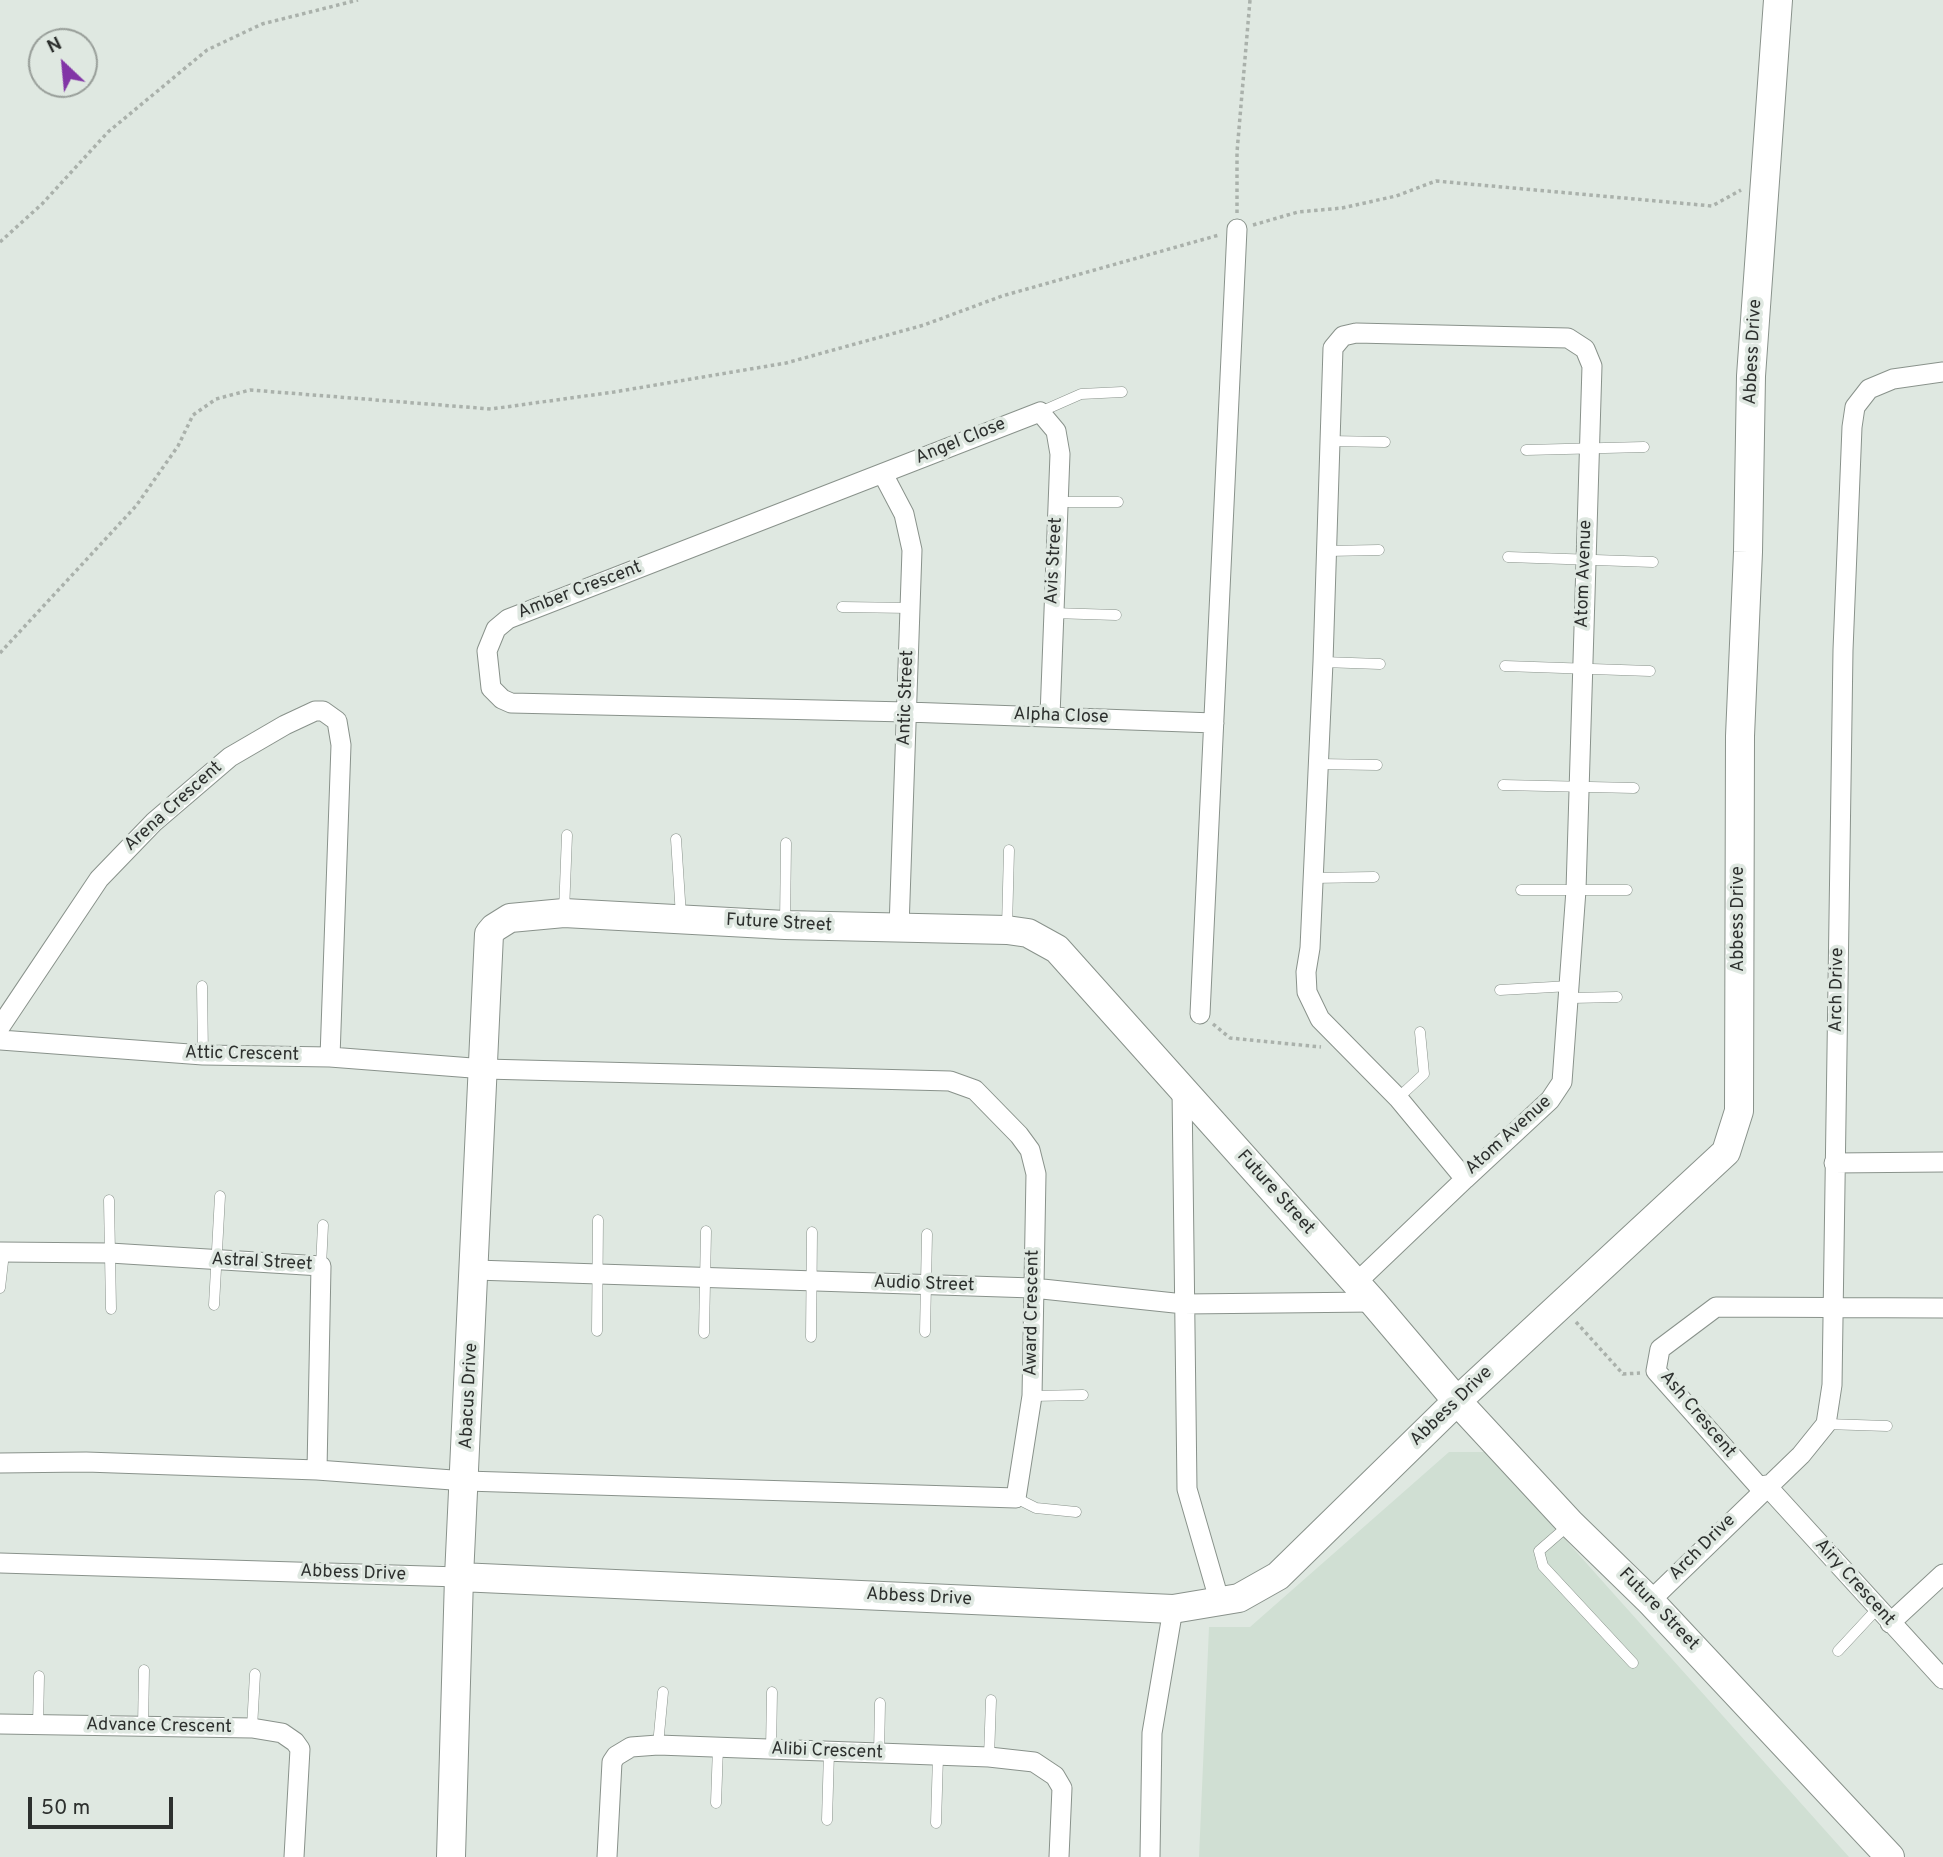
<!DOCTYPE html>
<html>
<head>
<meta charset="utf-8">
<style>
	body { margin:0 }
	#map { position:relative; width:1943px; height:1857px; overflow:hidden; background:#dfe8e1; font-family:Overpass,sans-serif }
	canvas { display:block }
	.north { position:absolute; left:28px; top:28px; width:70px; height:70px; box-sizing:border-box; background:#dfe8e1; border:2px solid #989e99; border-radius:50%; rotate:334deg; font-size:19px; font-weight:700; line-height:28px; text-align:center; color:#2d302e }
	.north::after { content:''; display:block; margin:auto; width:24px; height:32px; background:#8235a6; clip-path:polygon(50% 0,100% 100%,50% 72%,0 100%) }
	.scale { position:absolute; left:28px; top:1797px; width:145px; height:32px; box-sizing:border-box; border:4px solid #2d302e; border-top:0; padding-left:9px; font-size:21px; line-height:24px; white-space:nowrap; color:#2d302e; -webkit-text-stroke:5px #dfe8e1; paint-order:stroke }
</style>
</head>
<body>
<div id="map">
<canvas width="1943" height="1857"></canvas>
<div class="north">N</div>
<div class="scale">50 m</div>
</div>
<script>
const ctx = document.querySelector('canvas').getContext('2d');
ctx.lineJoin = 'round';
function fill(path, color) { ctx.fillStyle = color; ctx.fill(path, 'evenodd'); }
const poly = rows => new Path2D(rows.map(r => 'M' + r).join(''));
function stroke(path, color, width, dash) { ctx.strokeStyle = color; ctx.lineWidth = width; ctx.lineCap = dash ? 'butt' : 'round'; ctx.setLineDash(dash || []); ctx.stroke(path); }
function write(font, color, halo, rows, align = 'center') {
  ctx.font = font + ' Overpass,sans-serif'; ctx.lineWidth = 7; ctx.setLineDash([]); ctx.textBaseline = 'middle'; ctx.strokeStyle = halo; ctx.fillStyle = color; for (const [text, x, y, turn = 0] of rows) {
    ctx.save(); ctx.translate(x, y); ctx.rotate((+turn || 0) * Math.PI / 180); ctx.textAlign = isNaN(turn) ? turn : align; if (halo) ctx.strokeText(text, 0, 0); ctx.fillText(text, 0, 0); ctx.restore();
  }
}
fill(poly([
	[1449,1452,1487,1452,1849,1857,1199,1857,1209,1627,1250,1627]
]), '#d0dfd3');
const lane = poly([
	[1040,412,1081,394,1122,392],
	[1329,441,1385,442],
	[1526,450,1644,447],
	[1058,502,1118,502],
	[1327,551,1379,550],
	[1508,557,1653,562],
	[842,607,910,608],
	[1053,613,1116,615],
	[1323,662,1380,664],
	[1505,666,1650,671],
	[1319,764,1377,765],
	[1503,785,1634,788],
	[676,839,681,916],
	[1312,878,1374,877],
	[1521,890,1627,890],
	[564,912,567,835],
	[785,923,786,843],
	[1007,927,1009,850],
	[202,986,203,1055],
	[1500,990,1570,986],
	[1571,998,1617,997],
	[1398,1098,1424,1074,1420,1032],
	[109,1200,111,1309],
	[321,1266,323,1225],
	[0,1288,4,1253],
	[214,1305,220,1196],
	[597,1331,598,1220],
	[925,1332,927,1234],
	[704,1333,706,1231],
	[811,1337,812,1232],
	[1032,1396,1083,1395],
	[1826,1424,1887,1426],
	[1016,1498,1036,1508,1076,1512],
	[1570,1524,1539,1551,1543,1566,1633,1663],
	[1838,1651,1877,1609],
	[38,1726,39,1676],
	[143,1727,144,1670],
	[252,1728,255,1674],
	[658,1745,663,1692],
	[771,1750,772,1692],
	[879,1754,880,1703],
	[989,1757,991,1700],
	[716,1803,718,1747],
	[827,1820,829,1752],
	[936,1823,938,1756]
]);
const street = poly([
	[1356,333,1568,338,1585,349,1592,366,1576,890,1562,1082,1550,1100,1465,1179,1398,1098,1320,1019,1307,992,1306,972,1310,948,1323,662,1333,348,1343,336,1356,333],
	[883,474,904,514,912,550,899,928],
	[1050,716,1060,454,1056,431,1040,412,508,619,496,629,487,651,491,688,502,699,511,703,907,712,1214,723],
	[1200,1014,1237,229],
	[0,1027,99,879,154,822,230,757,285,725,315,711,323,711,337,721,341,745,330,1057],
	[0,1040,203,1055,330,1057,485,1069,950,1081,975,1090,1019,1135,1030,1150,1036,1174,1032,1396,1016,1498,466,1481,317,1470,86,1462,0,1463],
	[1182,1089,1187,1489,1220,1603],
	[1834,1163,1943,1162],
	[0,1252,110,1253,321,1266,317,1470],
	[475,1270,1033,1288,1184,1304,1373,1302],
	[1356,1283,1465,1179],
	[1766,1485,1943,1679],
	[1762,1490,1656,1371,1660,1349,1716,1307,1943,1308],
	[0,1563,459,1577],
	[1650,1601,1801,1455,1826,1424,1832,1385,1843,650,1852,427,1855,407,1869,389,1893,379,1943,372],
	[1890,1623,1943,1574],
	[0,1724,252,1728,282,1733,295,1742,300,1749,294,1857],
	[607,1857,612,1762,616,1756,631,1747,658,1745,989,1757,1034,1762,1055,1776,1062,1788,1059,1857],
	[1150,1857,1152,1733,1173,1609]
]);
const secondary = poly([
	[459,1577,1173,1609,1239,1598,1278,1576,1457,1401,1726,1152,1739,1111,1740,736,1748,552,1751,376,1778,0],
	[451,1857,459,1577,489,934,494,928,510,918,564,913,785,925,1007,930,1028,933,1057,949,1373,1302,1457,1401,1570,1523,1650,1601,1890,1857]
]);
stroke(lane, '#89928b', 11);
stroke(street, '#89928b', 21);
stroke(secondary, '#89928b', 30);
stroke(poly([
	[1237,213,1237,152,1250,0],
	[1253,225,1298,212,1342,208,1396,196,1436,181,1712,206,1741,190],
	[0,242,42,204,108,132,207,50,262,24,358,0],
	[0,653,136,506,178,446,193,415,216,399,250,390,491,409,614,392,786,363,924,325,1002,296,1219,235],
	[1213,1024,1230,1038,1321,1047],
	[1576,1322,1623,1374,1640,1373]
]), '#aab1ab', 3.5, [3.5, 3.5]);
stroke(lane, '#fff', 10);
stroke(street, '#fff', 19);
stroke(secondary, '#fff', 28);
write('18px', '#2d302e', '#dfe8e1', [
	["Abbess Drive",1754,352,-87],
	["Angel Close",961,442,-22],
	["Avis Street",1055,561,-87],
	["Atom Avenue",1585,574,-88],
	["Amber Crescent",580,591,-21],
	["Antic Street",907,698,-88],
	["Alpha Close",1061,717,2],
	["Arena Crescent",174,807,-42],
	["Abbess Drive",1739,919,-90],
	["Future Street",779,924,3],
	["Arch Drive",1838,990,-89],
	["Attic Crescent",242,1055,1],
	["Atom Avenue",1509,1136,-42],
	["Future Street",1275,1193,48],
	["Astral Street",262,1263,3],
	["Audio Street",924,1285,2],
	["Award Crescent",1033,1313,-89],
	["Abacus Drive",470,1396,-87],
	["Abbess Drive",1452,1407,-44],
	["Ash Crescent",1697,1415,50],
	["Arch Drive",1703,1548,-45],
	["Abbess Drive",353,1574,2],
	["Airy Crescent",1854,1583,48],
	["Abbess Drive",919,1598,3],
	["Future Street",1658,1610,46],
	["Advance Crescent",159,1727,1],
	["Alibi Crescent",827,1752,2]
]);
</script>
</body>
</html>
